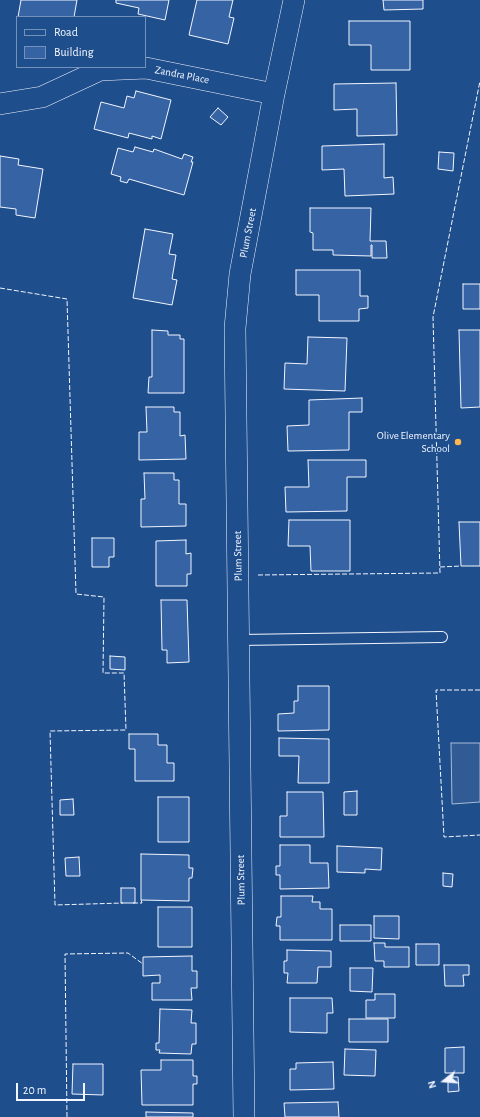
<!DOCTYPE html>
<html>
<head>
<meta charset="utf-8">
<style>
	body { margin:0 }
	#map { position:relative; width:480px; height:1117px; overflow:hidden; background:#1f4e8c; font-family:"Alegreya Sans",sans-serif }
	canvas { display:block }
	.legend { position:absolute; left:16px; top:16px; width:130px; height:52px; box-sizing:border-box; background:#1f4e8c; border:1px solid #7391ba; margin:0; padding:5px 7px; list-style:none; font-size:12px; color:#f2f6ff }
	.legend li { display:flex; align-items:center; gap:8px; height:20px }
	.legend b { width:20px; border:1px solid #7391ba }
	.north { position:absolute; left:424px; top:1061px; width:40px; height:40px; -webkit-text-stroke:3px #1f4e8c; paint-order:stroke; rotate:253deg; font-size:11px; font-weight:700; line-height:16px; text-align:center; color:#f2f6ff }
	.north::after { content:''; display:block; margin:auto; width:14px; height:18px; background:#f2f6ff; clip-path:polygon(50% 0,100% 100%,50% 72%,0 100%) }
	.scale { position:absolute; left:16px; top:1083px; width:69px; height:18px; box-sizing:border-box; border:2px solid #f2f6ff; border-top:0; padding-left:5px; font-size:12px; line-height:14px; white-space:nowrap; color:#f2f6ff; -webkit-text-stroke:3px #1f4e8c; paint-order:stroke }
</style>
</head>
<body>
<div id="map">
<canvas width="480" height="1117"></canvas>
<ul class="legend">
<li><b style="height:5px;background:#1f4e8c"></b>Road</li>
<li><b style="height:11px;background:#3563a3"></b>Building</li>
</ul>
<div class="north">N</div>
<div class="scale">20 m</div>
</div>
<script>
const ctx = document.querySelector('canvas').getContext('2d');
ctx.lineJoin = 'round';
function fill(path, color) { ctx.fillStyle = color; ctx.fill(path, 'evenodd'); }
const poly = rows => new Path2D(rows.map(r => 'M' + r).join(''));
function stroke(path, color, width, dash) { ctx.strokeStyle = color; ctx.lineWidth = width; ctx.lineCap = dash ? 'butt' : 'round'; ctx.setLineDash(dash || []); ctx.stroke(path); }
function write(font, color, halo, rows, align = 'center') {
  ctx.font = font + ' "Alegreya Sans",sans-serif'; ctx.lineWidth = 3; ctx.setLineDash([]); ctx.textBaseline = 'middle'; ctx.strokeStyle = halo; ctx.fillStyle = color; for (const [text, x, y, turn = 0] of rows) {
    ctx.save(); ctx.translate(x, y); ctx.rotate((+turn || 0) * Math.PI / 180); ctx.textAlign = isNaN(turn) ? turn : align; if (halo) ctx.strokeText(text, 0, 0); ctx.fillText(text, 0, 0); ctx.restore();
  }
}
const built = poly([
	[451,743,480,743,480,802,452,804,451,743]
]);
fill(built, '#305b95');
stroke(built, '#a8bbd7', 1);
const building = poly([
	[21,0,77,0,74,17,18,17,21,0],
	[116,0,169,0,165,20,138,14,139,8,116,3,116,0],
	[197,0,233,0,229,17,234,18,228,44,189,35,197,0],
	[383,0,423,0,423,9,384,10,383,0],
	[349,21,410,21,410,70,371,70,371,45,349,45,349,21],
	[396,83,397,135,357,136,357,109,334,110,334,84,396,83],
	[136,91,171,100,161,139,152,136,152,139,129,133,128,138,94,129,101,102,124,108,127,96,134,98,136,91],
	[218,108,228,117,221,125,210,117,218,108],
	[384,144,384,178,393,177,394,194,345,196,344,169,322,170,322,146,384,144],
	[135,147,153,152,154,149,182,159,184,154,193,157,191,162,193,162,184,195,129,179,127,183,120,181,121,177,111,174,118,148,133,152,135,147],
	[439,152,454,153,453,171,438,169,439,152],
	[0,156,19,159,18,165,43,169,35,218,16,215,16,209,0,207,0,156],
	[310,208,371,208,370,241,386,241,387,258,372,258,372,245,371,245,371,256,333,255,333,250,313,250,313,233,310,232,310,208],
	[145,229,173,234,169,254,176,255,172,279,177,280,172,305,133,298,145,229],
	[296,270,360,270,360,296,368,296,368,308,359,309,359,321,319,321,319,295,296,295,296,270],
	[463,284,480,284,480,309,463,309,463,284],
	[152,330,168,331,168,335,180,335,180,339,184,339,184,393,148,393,149,377,152,377,152,330],
	[459,330,480,330,480,407,461,408,459,330],
	[308,337,347,338,345,391,284,389,285,363,307,364,308,337],
	[362,398,362,412,349,412,349,450,288,451,287,426,309,425,309,400,362,398],
	[146,407,174,407,174,412,180,412,180,436,185,435,186,459,139,460,139,432,147,432,146,407],
	[308,460,366,460,366,477,347,477,347,511,286,512,285,487,309,487,308,460],
	[144,473,174,473,174,480,179,480,179,504,186,504,186,526,141,527,141,499,145,499,144,473],
	[289,520,350,520,350,571,311,571,310,546,288,546,289,520],
	[459,522,480,522,480,566,461,566,459,522],
	[92,538,114,538,114,557,109,557,109,567,92,567,92,538],
	[186,540,186,554,191,553,191,574,187,574,187,586,156,586,156,541,186,540],
	[161,600,187,600,189,662,167,663,167,650,162,650,161,600],
	[110,656,125,657,125,670,110,669,110,656],
	[298,686,329,686,329,730,278,731,278,714,294,713,294,701,298,701,298,686],
	[129,734,158,734,158,745,167,745,167,763,174,763,174,781,135,781,135,749,129,749,129,734],
	[279,738,329,739,329,783,298,783,299,756,279,756,279,738],
	[357,791,357,815,344,815,344,792,357,791],
	[287,792,323,792,324,837,280,837,280,816,287,816,287,792],
	[158,797,189,797,189,842,158,842,158,797],
	[73,799,74,815,60,815,60,800,73,799],
	[280,845,310,845,310,863,328,863,329,888,280,889,280,875,276,875,276,866,280,866,280,845],
	[337,846,382,848,381,870,365,869,365,873,337,872,337,846],
	[141,854,189,855,189,868,193,868,192,878,189,878,189,901,141,900,141,854],
	[79,857,80,876,66,876,65,858,79,857],
	[443,873,453,874,452,887,443,886,443,873],
	[121,888,135,888,135,903,121,903,121,888],
	[281,896,313,896,312,902,320,902,320,909,332,909,332,940,280,940,280,926,276,926,277,917,281,917,281,896],
	[158,907,192,907,192,947,158,947,158,907],
	[374,916,399,916,399,939,374,938,374,916],
	[340,925,371,925,371,941,340,941,340,925],
	[374,943,385,943,385,947,409,947,409,967,384,967,384,961,375,961,374,943],
	[416,944,439,944,439,965,416,965,416,944],
	[287,950,331,951,331,967,318,967,317,983,287,983,288,973,284,973,284,961,287,961,287,950],
	[192,956,192,971,197,971,197,988,191,988,192,1000,152,1000,152,983,160,983,160,975,143,976,143,957,192,956],
	[444,965,469,965,469,975,463,975,464,986,445,986,444,965],
	[350,968,373,968,372,992,350,991,350,968],
	[375,994,395,994,395,1018,366,1018,366,1000,375,1000,375,994],
	[290,998,332,998,333,1013,327,1013,327,1033,290,1032,290,998],
	[160,1009,192,1010,191,1023,196,1023,196,1044,192,1044,191,1054,159,1053,160,1050,156,1050,156,1043,159,1043,160,1009],
	[349,1019,388,1019,388,1042,349,1042,349,1019],
	[464,1047,464,1073,445,1073,445,1048,464,1047],
	[345,1049,376,1050,375,1076,344,1075,345,1049],
	[161,1060,193,1060,193,1076,197,1076,197,1084,193,1084,193,1105,142,1105,141,1070,161,1070,161,1060],
	[333,1062,334,1089,290,1090,290,1069,296,1069,296,1063,333,1062],
	[73,1064,103,1064,103,1095,72,1094,73,1064],
	[448,1077,458,1077,459,1091,448,1092,448,1077],
	[338,1102,339,1117,285,1117,284,1103,338,1102],
	[146,1112,193,1113,193,1117,146,1117,146,1112]
]);
fill(building, '#3563a3');
stroke(building, '#f2f6ff', 1);
const lane = poly([
	[239,640,442,637]
]);
const street = poly([
	[0,104,42,97,100,70,146,68,274,94],
	[244,1117,235,328,240,274,274,94,294,0]
]);
stroke(lane, '#f2f6ff', 12);
stroke(street, '#f2f6ff', 22);
stroke(lane, '#1f4e8c', 10);
stroke(street, '#1f4e8c', 21);
stroke(poly([
	[0,288,67,299,76,594,104,597,103,673,124,673,126,730,50,731,55,905,123,903],
	[440,567,461,566],
	[258,575,440,573,433,317,480,81],
	[480,690,436,690,444,837,480,835],
	[133,903,142,903,141,900],
	[67,1117,65,954,128,953,143,964]
]), '#f2f6ff', 1, [5, 2]);
for (const [x, y, r, color] of [
	[458,442,4,"#ffb74d"]
]) { const dot = new Path2D(); dot.arc(x, y, r, 0, 2 * Math.PI); ctx.fillStyle = color; ctx.fill(dot); stroke(dot, '#1f4e8c', 1.5); }
write('11px', '#f2f6ff', '#1f4e8c', [
	["Zandra Place",182,75,11],
	["Plum Street",248,233,-79],
	["Plum Street",238,556,-91],
	["Plum Street",241,880,-91]
]);
write('11px', '#f2f6ff', '#1f4e8c', [
	["Olive Elementary",450,436],
	["School",450,449]
], 'right');
</script>
</body>
</html>
